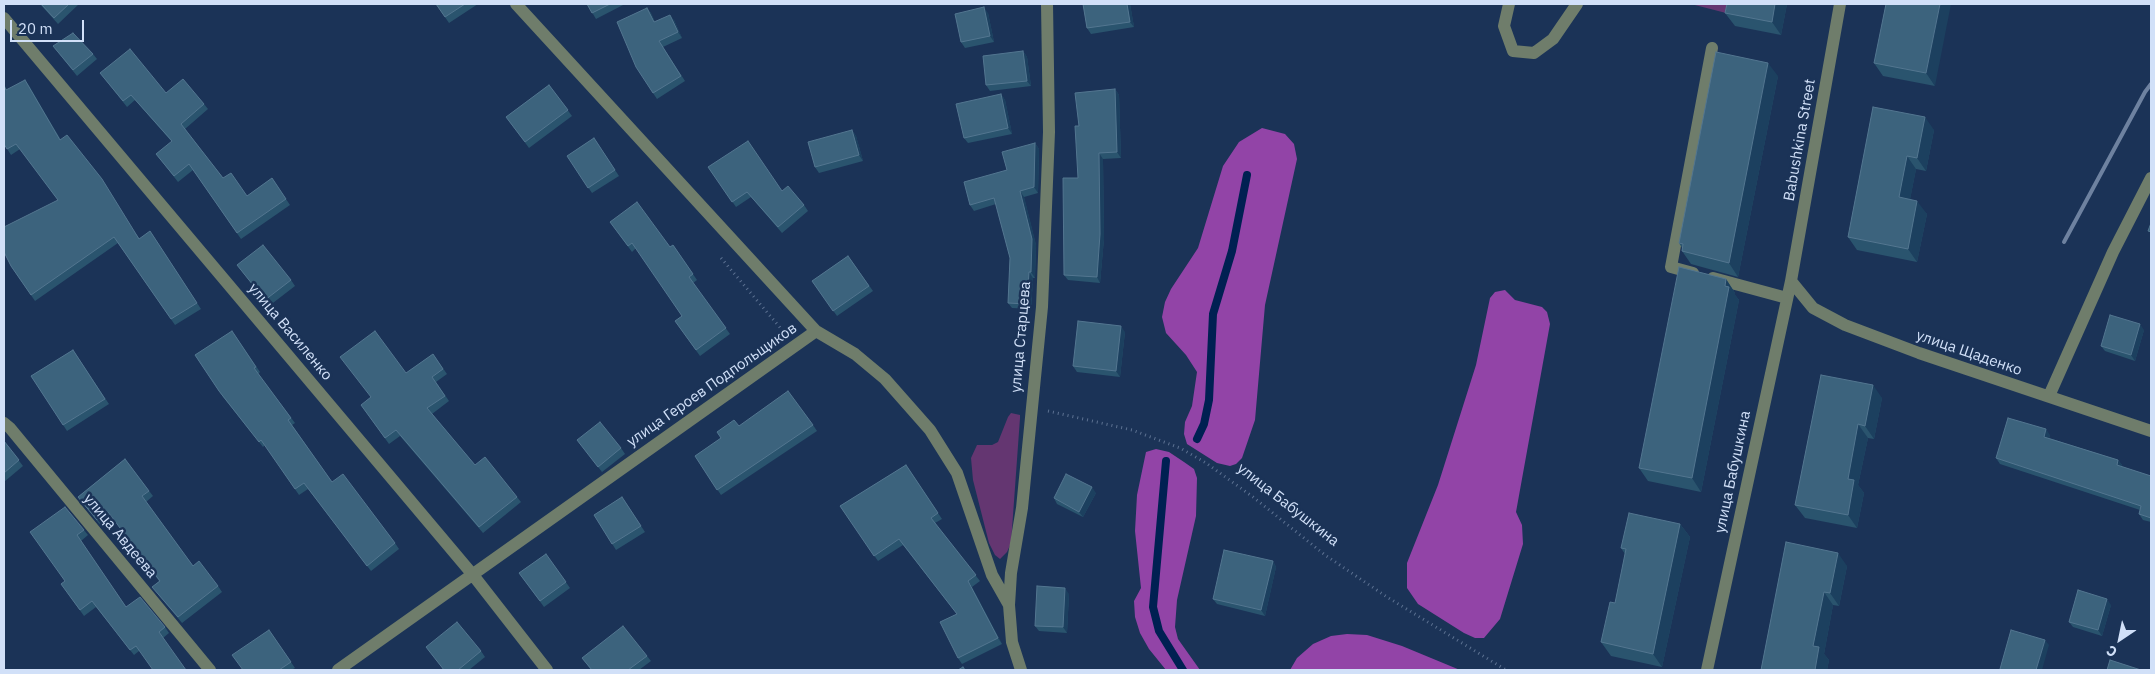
<!DOCTYPE html>
<html>
<head>
<meta charset="utf-8">
<style>
	body { margin:0 }
	#map { position:relative; width:2155px; height:674px; overflow:hidden; background:#1b3357; font-family:"IBM Plex Sans",sans-serif }
	canvas { display:block }
	.frame { position:absolute; inset:0; border:5px solid #d1e0f8; pointer-events:none }
	.north { position:absolute; left:2095px; top:614px; width:50px; height:50px; -webkit-text-stroke:4px #1b3357; paint-order:stroke; rotate:214deg; font-size:14px; font-weight:700; line-height:20px; text-align:center; color:#d1e0f8 }
	.north::after { content:''; display:block; margin:auto; width:18px; height:22px; background:#d1e0f8; clip-path:polygon(50% 0,100% 100%,50% 72%,0 100%) }
	.scale { position:absolute; left:10px; top:20px; width:74px; height:22px; box-sizing:border-box; border:2px solid #d1e0f8; border-top:0; padding-left:6px; font-size:15px; line-height:18px; white-space:nowrap; color:#d1e0f8; -webkit-text-stroke:4px #1b3357; paint-order:stroke }
</style>
</head>
<body>
<div id="map">
<canvas width="2155" height="674"></canvas>
<div class="frame"></div>
<div class="north">С</div>
<div class="scale">20 m</div>
</div>
<script>
const ctx = document.querySelector('canvas').getContext('2d');
ctx.lineJoin = 'round';
function fill(path, color) { ctx.fillStyle = color; ctx.fill(path, 'evenodd'); }
const poly = rows => new Path2D(rows.map(r => 'M' + r).join(''));
function stroke(path, color, width, dash) { ctx.strokeStyle = color; ctx.lineWidth = width; ctx.lineCap = dash ? 'butt' : 'round'; ctx.setLineDash(dash || []); ctx.stroke(path); }
function write(font, color, halo, rows, align = 'center') {
  ctx.font = font + ' "IBM Plex Sans",sans-serif'; ctx.lineWidth = 5; ctx.setLineDash([]); ctx.textBaseline = 'middle'; ctx.strokeStyle = halo; ctx.fillStyle = color; for (const [text, x, y, turn = 0] of rows) {
    ctx.save(); ctx.translate(x, y); ctx.rotate((+turn || 0) * Math.PI / 180); ctx.textAlign = isNaN(turn) ? turn : align; if (halo) ctx.strokeText(text, 0, 0); ctx.fillText(text, 0, 0); ctx.restore();
  }
}
fill(poly([
	[1691,4,1727,4,1726,13],
	[1011,413,1020,415,1020,418,1011,543,1007,552,1000,559,995,555,989,543,973,480,971,458,977,445,992,445,998,442,1008,417]
]), '#643671');
fill(poly([
	[1262,128,1285,134,1294,144,1297,159,1265,305,1255,420,1242,458,1236,464,1230,466,1217,463,1187,444,1184,434,1185,422,1192,406,1197,372,1186,355,1166,333,1162,317,1165,302,1171,289,1198,248,1223,166,1239,142],
	[1505,290,1515,300,1542,307,1547,312,1550,324,1516,512,1522,525,1523,544,1500,619,1484,638,1475,638,1464,633,1418,604,1407,588,1407,563,1438,485,1476,365,1490,298,1495,292],
	[1156,449,1169,452,1184,462,1194,469,1197,478,1196,516,1177,600,1175,627,1178,639,1200,670,1166,670,1149,649,1140,633,1135,617,1134,601,1141,588,1135,531,1137,495,1146,452],
	[1347,634,1367,635,1402,646,1460,670,1290,670,1297,658,1313,644,1331,636]
]), '#9244a7');
stroke(poly([
	[1197,439,1204,424,1209,400,1213,314,1232,251,1247,175],
	[1166,461,1153,607,1159,631,1183,670]
]), '#002052', 8);
stroke(poly([
	[721,258,783,331],
	[1048,411,1132,430,1180,448,1206,463,1253,497,1325,555,1387,597,1506,670]
]), '#5d7292', 3, [1, 4]);
stroke(poly([
	[516,4,816,331,855,354,885,379,930,430,957,473,992,575,1009,605],
	[1509,4,1504,26,1513,51,1534,53,1553,39,1577,4],
	[4,18,473,575,547,670],
	[1693,273,1671,267,1712,48],
	[1713,278,1787,298],
	[1791,281,1813,308,1845,325,1919,353,2151,431],
	[2049,396,2113,252,2151,178],
	[4,423,10,428,210,670],
	[338,670,816,331],
	[1021,670,1012,642,1009,605,1011,573,1022,508,1042,307,1049,132,1047,4],
	[1707,670,1791,281,1840,4]
]), '#6f7d6b', 12);
stroke(poly([
	[2064,242,2145,92,2151,84]
]), '#6e82a0', 4);
fill(poly([
	[40,4,79,4,58,24],
	[436,4,478,4,449,23],
	[587,4,625,4,596,19],
	[1083,4,1130,4,1134,27,1091,34,1087,28],
	[1727,4,1787,4,1781,35,1735,26,1725,13],
	[1886,4,1935,86,1883,76,1874,63],
	[647,8,651,13,655,22,674,20,682,38,663,47,685,81,657,99,653,93],
	[988,13,994,42,965,48,961,42],
	[53,46,93,54,97,59,77,76],
	[1023,51,1027,57,1031,86,990,91,986,85],
	[100,73,166,93,204,104,208,109,185,129,223,178,247,196,272,178,290,205,241,239,193,170,178,182,156,154,172,142,135,100,127,107],
	[1778,76,1738,277,1691,264,1682,251,1682,248,1679,243],
	[25,80,61,140,140,239,150,231,201,309,175,325,118,243,35,301,11,266,58,200,20,149,11,155,4,144,4,84,7,90],
	[549,85,572,116,529,148,506,117],
	[1115,89,1119,95,1121,158,1103,159,1104,239,1100,283,1068,280,1064,275,1078,178,1079,126],
	[1001,94,1005,100,1012,134,968,143,964,138],
	[1873,107,1934,130,1926,171,1916,169,1910,199,1927,214,1917,262,1857,250,1848,237],
	[852,130,856,136,863,161,819,173,815,167],
	[594,138,619,176,592,193,567,156],
	[1035,143,1039,149,1038,193,1024,197,1036,245,1035,278,1033,278,1031,309,1012,308,1008,303,1010,258,996,204,974,211,970,205],
	[708,167,782,191,804,205,808,211,782,233,751,197,736,207],
	[610,222,670,247,673,245,697,280,693,283,730,334,700,356,675,321,682,316,636,248,632,252],
	[848,256,873,291,837,316,812,281],
	[237,265,291,280,295,286,269,306],
	[1726,279,1735,293,1735,295,1739,300,1701,492,1648,481,1639,468],
	[2144,330,2135,361,2105,351,2101,346],
	[232,331,260,372,258,374,295,423,292,425,332,482,395,543,399,549,371,571,308,489,299,495,265,445,263,447,223,397,195,355],
	[1125,332,1120,377,1077,372,1073,366],
	[73,350,109,404,67,431,31,376],
	[433,354,447,374,436,382,449,401,432,414,475,465,517,497,521,502,483,533,400,436,389,444,361,405],
	[1821,375,1882,398,1874,439,1868,438,1858,485,1864,493,1857,528,1805,518,1795,505],
	[813,425,817,431,721,495,695,456,739,426],
	[2050,435,2049,438,2118,460,2122,465,2122,467,2151,476,2151,522,2143,520,2139,514,2140,510,2000,464,1996,458],
	[577,440,621,448,625,454,602,472],
	[4,441,23,466,4,482],
	[125,459,153,496,146,502,193,566,218,586,222,592,182,623,152,587,159,581,112,517,101,526,78,497],
	[906,465,942,519,935,523,980,581,972,587,1002,644,962,664,958,658,957,614,903,545,878,561,840,506],
	[1096,493,1083,517,1057,504,1054,498],
	[622,497,645,532,616,550,594,515],
	[1680,524,1690,537,1662,667,1611,656,1601,642,1615,603,1625,554,1621,548],
	[84,530,88,535,81,541,126,607,165,627,169,633,163,638,139,651,134,655,96,607,84,616,61,584,65,581,30,532],
	[1786,542,1847,566,1839,606,1833,605,1824,654,1829,660,1827,670,1761,670],
	[546,554,570,588,544,607,519,573],
	[1273,561,1276,567,1265,616,1217,604,1213,599],
	[1069,594,1067,633,1039,631,1035,626],
	[2111,605,2102,636,2073,627,2069,622],
	[269,630,295,668,291,670,243,670],
	[426,647,481,651,485,657,469,670,444,670],
	[647,656,651,661,639,670,591,670,582,658]
]), '#2a546e');
fill(poly([
	[1127,4,1130,4,1134,27,1130,22],
	[1775,4,1787,4,1781,35,1772,22],
	[1940,4,1951,4,1935,86,1926,73],
	[984,7,988,13,994,42,990,36],
	[647,8,651,13,658,28,654,22],
	[670,15,674,20,682,38,678,32],
	[1023,51,1027,57,1031,86,1027,81],
	[1768,63,1778,76,1738,277,1729,263],
	[25,80,29,85,64,146,60,140],
	[1115,89,1119,95,1121,158,1117,152],
	[1001,94,1005,100,1012,134,1008,128],
	[1925,117,1934,130,1926,171,1917,158],
	[852,130,856,136,863,161,859,155],
	[1035,143,1039,149,1038,193,1034,187],
	[1099,153,1103,159,1104,239,1100,283,1097,277],
	[1907,156,1916,169,1908,210,1899,197],
	[1020,191,1024,197,1036,245,1035,278,1031,272],
	[1917,201,1927,214,1917,262,1908,249],
	[1029,272,1033,278,1031,309,1027,304],
	[1726,279,1735,293,1735,295,1739,300,1701,492,1692,478],
	[2140,324,2144,330,2135,361,2131,355],
	[1121,326,1125,332,1120,377,1116,371],
	[1873,385,1882,398,1874,439,1865,426],
	[1858,424,1868,438,1858,485,1864,493,1857,528,1848,515,1848,479],
	[2046,429,2050,435,2048,442,2044,437],
	[2118,460,2122,465,2121,471,2117,465],
	[1092,487,1096,493,1083,517,1079,512],
	[1680,524,1690,537,1662,667,1653,654],
	[1838,553,1847,566,1839,606,1830,593],
	[1273,561,1276,567,1265,616,1261,610],
	[968,581,972,587,1002,644,998,638],
	[1065,588,1069,594,1067,633,1063,627],
	[1824,592,1833,605,1824,654,1829,660,1827,670,1815,670,1813,646],
	[2107,599,2111,605,2102,636,2098,630],
	[2045,640,2049,645,2042,670,2036,670]
]), '#1c405f');
const building = poly([
	[41,4,69,4,54,18,41,4],
	[436,4,465,4,445,17,436,4],
	[587,4,610,4,592,13,587,4],
	[1083,4,1127,4,1130,22,1087,28,1083,4],
	[1727,4,1775,4,1772,22,1725,13,1727,4],
	[1886,4,1940,4,1926,73,1874,63,1886,4],
	[984,7,990,36,961,42,955,14,984,7],
	[647,8,654,22,670,15,678,32,659,41,681,76,653,93,636,67,617,22,647,8],
	[73,33,93,54,73,70,53,46,73,33],
	[130,49,166,93,183,79,204,104,181,124,223,178,231,173,247,196,272,178,286,199,237,233,189,164,174,176,156,154,172,141,131,95,123,101,100,73,130,49],
	[1023,51,1027,81,986,85,983,56,1023,51],
	[1716,52,1768,63,1729,263,1682,251,1683,244,1679,243,1716,52],
	[25,80,60,140,67,135,102,179,139,239,150,231,197,303,171,319,114,237,31,295,11,266,4,252,4,227,58,200,16,144,7,149,4,144,4,86,6,90,25,80],
	[549,85,568,110,525,142,506,117,549,85],
	[1115,89,1117,152,1099,153,1100,234,1097,277,1064,275,1063,178,1078,178,1075,126,1079,126,1075,93,1115,89],
	[1001,94,1008,128,964,138,956,104,1001,94],
	[1873,107,1925,117,1917,158,1907,156,1899,197,1917,201,1908,249,1848,237,1873,107],
	[852,130,859,155,815,167,808,142,852,130],
	[594,138,615,170,588,188,567,156,594,138],
	[748,141,782,191,788,186,804,205,778,227,747,192,732,202,708,167,748,141],
	[1035,143,1034,187,1020,191,1032,239,1031,272,1029,272,1027,304,1008,303,1010,258,994,198,970,205,964,182,1007,170,1002,152,1035,143],
	[637,202,670,247,673,245,693,274,689,277,726,328,696,350,675,321,682,316,632,243,628,246,610,222,637,202],
	[2151,223,2151,232,2148,231,2151,223],
	[263,245,291,280,265,300,237,265,263,245],
	[848,256,869,286,833,311,812,281,848,256],
	[1679,267,1726,279,1725,286,1729,287,1692,478,1639,468,1679,267],
	[2110,315,2140,324,2131,355,2101,346,2110,315],
	[1078,321,1121,326,1116,371,1073,366,1078,321],
	[232,331,256,367,254,368,291,418,288,420,332,482,343,474,395,543,367,566,304,483,295,489,261,440,259,442,219,391,195,355,232,331],
	[375,331,406,373,433,354,443,369,432,377,445,396,427,408,475,465,485,457,517,497,479,527,396,430,385,438,361,405,371,397,340,357,375,331],
	[73,350,105,399,63,425,31,376,73,350],
	[1821,375,1873,385,1865,426,1858,424,1848,479,1854,480,1848,515,1795,505,1821,375],
	[788,391,813,425,717,490,695,456,721,438,717,432,734,420,739,426,788,391],
	[2008,418,2046,429,2044,437,2118,460,2117,465,2151,476,2151,518,2139,514,2141,506,1996,458,2008,418],
	[600,422,621,448,598,467,577,440,600,422],
	[4,441,19,460,4,473,4,441],
	[125,459,149,491,142,496,193,566,199,561,218,586,178,617,152,587,160,581,108,512,97,520,78,497,125,459],
	[906,465,938,513,931,518,976,575,968,581,998,638,958,658,940,622,957,614,899,539,874,556,840,506,906,465],
	[1066,474,1092,487,1079,512,1054,498,1066,474],
	[622,497,641,526,612,544,594,515,622,497],
	[65,507,84,530,77,535,126,607,140,597,165,627,159,632,186,670,153,670,136,646,130,650,92,601,80,610,61,584,65,581,30,532,65,507],
	[1629,513,1680,524,1653,654,1601,642,1610,602,1615,603,1626,549,1621,548,1629,513],
	[1786,542,1838,553,1830,593,1824,592,1813,646,1819,647,1815,670,1761,670,1786,542],
	[1224,550,1273,561,1261,610,1213,599,1224,550],
	[546,554,566,582,540,601,519,573,546,554],
	[1037,586,1065,588,1063,627,1035,626,1037,586],
	[2078,590,2107,599,2098,630,2069,622,2078,590],
	[457,622,481,651,458,670,444,670,426,647,457,622],
	[623,626,647,656,628,670,592,670,582,658,623,626],
	[269,630,291,662,279,670,243,670,232,655,269,630],
	[2011,630,2045,640,2036,670,2003,670,2000,669,2011,630],
	[2110,660,2141,670,2107,670,2110,660],
	[963,667,965,670,958,670,963,667]
]);
fill(building, '#3c637d');
stroke(building, '#537690', 1);
write('15px', '#d1e0f8', '#1b3357', [
	["Babushkina Street",1800,140,-80],
	["улица Василенко",290,332,50],
	["улица Старцева",1021,337,-85],
	["улица Щаденко",1969,353,19],
	["улица Героев Подпольщиков",712,385,-35],
	["улица Бабушкина",1733,472,-78],
	["улица Бабушкина",1288,505,38],
	["улица Авдеева",120,536,50]
]);
</script>
</body>
</html>
